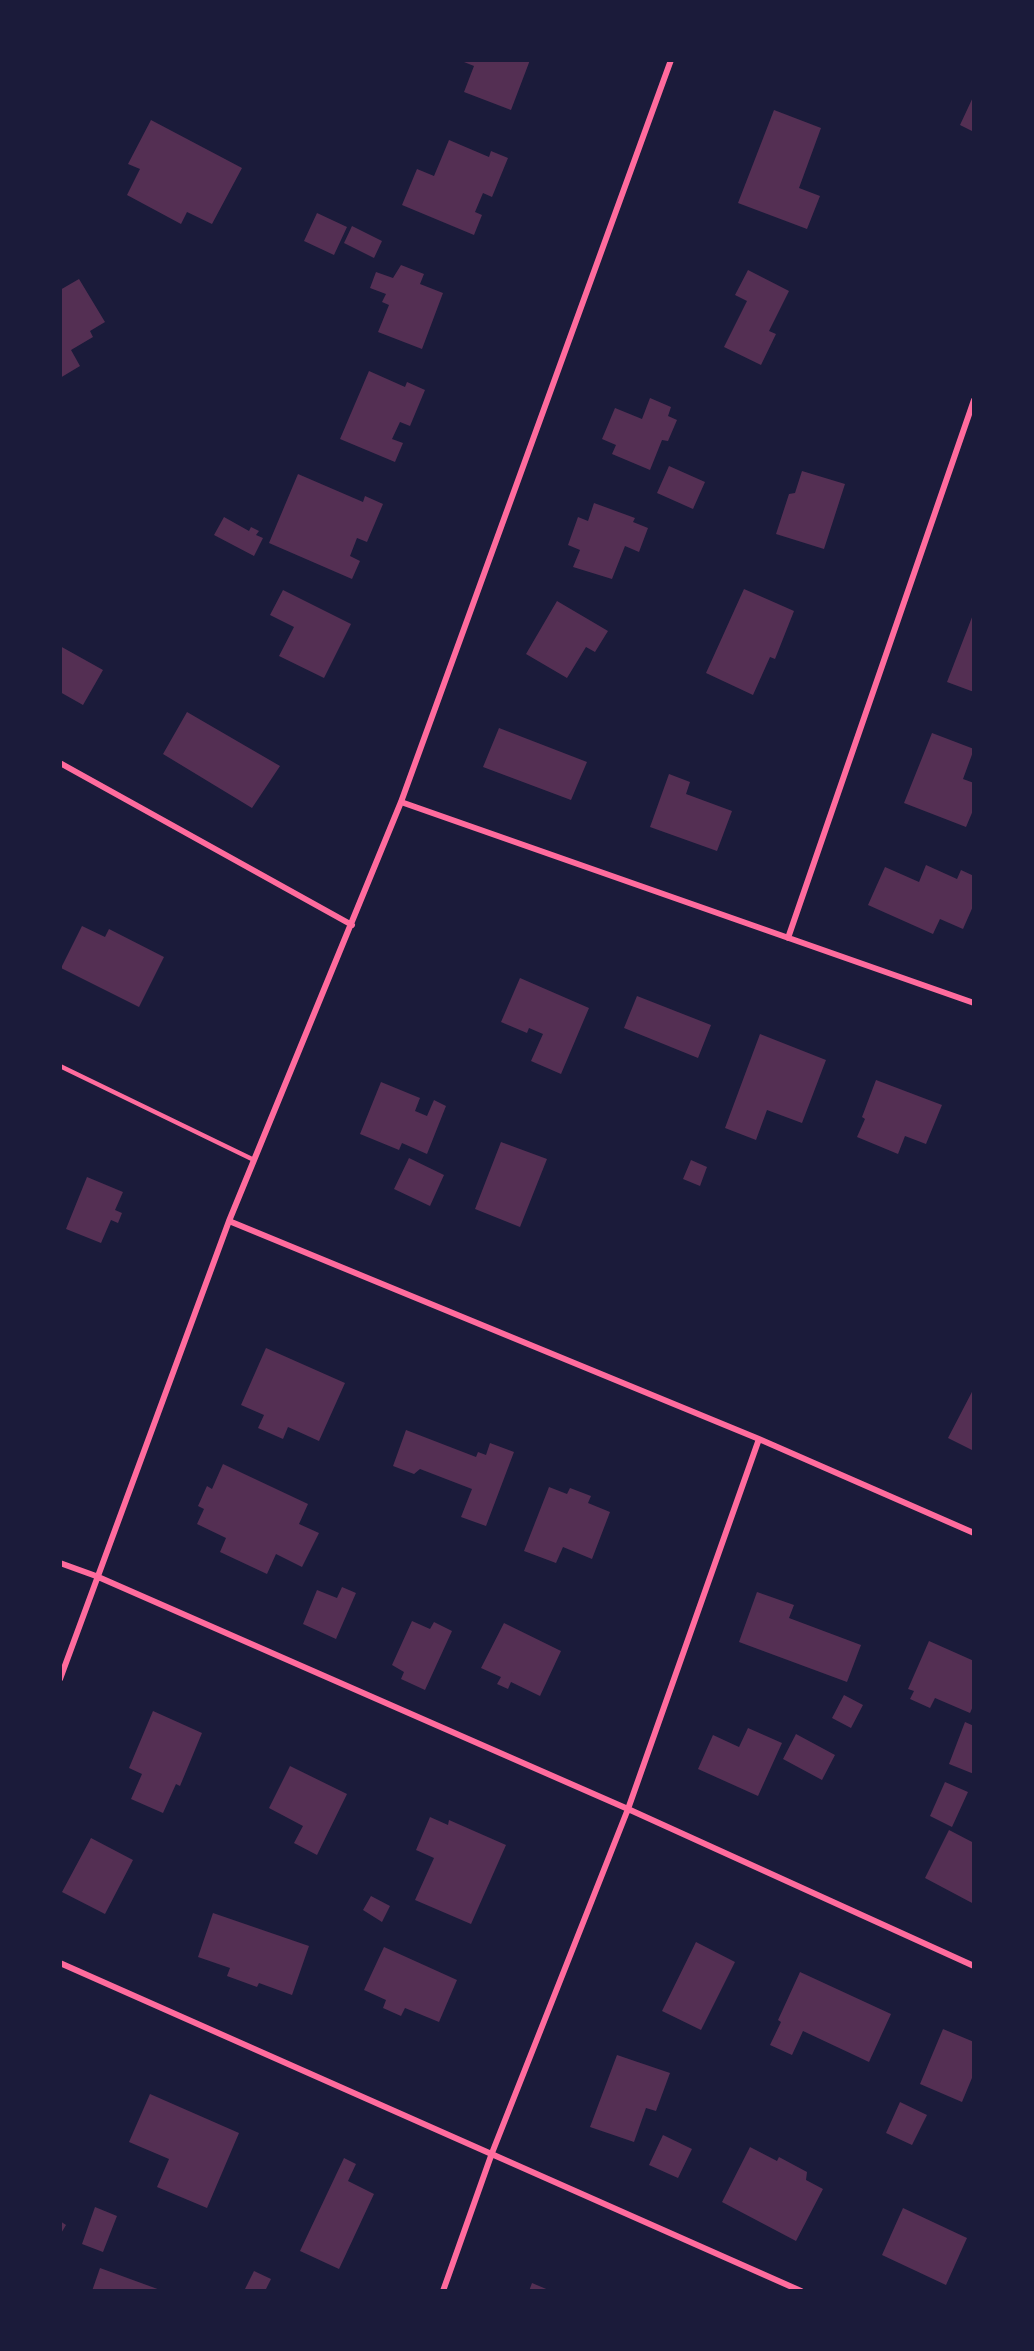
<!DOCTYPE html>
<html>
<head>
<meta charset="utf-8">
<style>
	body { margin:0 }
	#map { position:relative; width:1034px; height:2351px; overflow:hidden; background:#1b1b3a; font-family:"Times New Roman",serif }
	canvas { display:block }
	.frame { position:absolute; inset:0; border:62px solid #1b1b3a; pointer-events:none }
</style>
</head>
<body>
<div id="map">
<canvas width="1034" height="2351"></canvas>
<div class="frame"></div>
</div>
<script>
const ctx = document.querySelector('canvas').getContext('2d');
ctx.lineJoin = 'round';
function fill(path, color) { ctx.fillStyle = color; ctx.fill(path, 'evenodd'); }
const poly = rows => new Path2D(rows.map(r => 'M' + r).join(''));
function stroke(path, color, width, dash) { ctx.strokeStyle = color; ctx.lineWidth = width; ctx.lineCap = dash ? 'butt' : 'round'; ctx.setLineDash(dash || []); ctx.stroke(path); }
fill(poly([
	[459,60,530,60,511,110,464,92,474,66],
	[974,95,974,132,960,125],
	[774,110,821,128,799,188,820,196,807,229,738,203],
	[151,120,242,168,212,224,187,212,181,224,127,195,140,169,128,164],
	[449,140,489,157,491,151,508,158,492,197,483,193,475,212,482,215,474,235,402,205,417,169,434,176],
	[317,213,347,227,334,255,304,241],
	[352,226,382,241,374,258,344,243],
	[401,265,424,274,420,284,443,293,422,349,378,332,389,305,382,302,386,294,370,288,376,272,393,278],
	[748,270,789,291,769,331,776,334,761,365,724,347,747,301,735,295],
	[79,279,105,322,90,331,93,337,71,350,80,366,60,378,60,290],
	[369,371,405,387,407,382,425,390,410,426,400,422,392,439,403,443,395,462,340,439],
	[650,398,671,407,668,416,677,420,668,441,662,440,650,470,612,454,616,445,602,439,615,408,642,419],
	[669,466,705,482,693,509,657,493],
	[802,471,845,484,824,549,776,534,789,494,795,493],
	[298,474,363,502,365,496,383,504,367,542,357,538,350,556,360,561,352,579,269,543],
	[594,503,635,518,633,522,648,528,639,552,625,546,612,579,573,567,580,550,568,545,578,517,588,521],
	[224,517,249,531,251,527,259,531,256,535,263,538,254,556,214,535],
	[744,589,794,611,775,659,770,657,753,695,706,673],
	[283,590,351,624,324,678,279,656,294,627,270,615],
	[557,601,608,631,595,652,586,647,567,678,526,654],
	[974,612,974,692,947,682],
	[60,646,103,670,83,705,60,692],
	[187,712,280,766,252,808,163,754],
	[499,728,587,762,571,800,483,767],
	[932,733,974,749,963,779,974,783,974,808,966,827,904,803],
	[669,774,690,782,686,794,732,811,717,851,650,827],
	[926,865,957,879,961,870,974,876,974,904,963,929,940,919,933,934,868,905,885,867,919,882],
	[82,926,105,937,109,929,164,957,139,1007,61,968],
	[520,978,589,1008,561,1074,531,1061,543,1034,529,1028,527,1033,501,1022],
	[637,996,711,1025,698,1058,624,1028],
	[760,1034,826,1060,802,1123,767,1110,756,1140,725,1128],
	[876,1080,942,1105,926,1144,905,1136,898,1154,857,1137,865,1119,862,1117],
	[381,1082,420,1098,415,1111,427,1116,434,1100,446,1106,427,1154,402,1143,399,1150,360,1134],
	[501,1142,547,1159,520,1227,475,1209],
	[409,1158,444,1175,430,1206,394,1189],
	[691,1160,707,1167,700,1186,683,1179],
	[87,1177,123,1192,115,1210,122,1213,118,1223,111,1220,101,1243,66,1229],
	[266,1348,345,1383,319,1441,288,1427,283,1439,258,1428,264,1415,241,1405],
	[974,1388,974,1451,948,1438],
	[406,1430,476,1457,478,1452,486,1455,490,1443,514,1452,486,1526,461,1517,472,1489,420,1469,414,1474,393,1466],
	[223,1464,308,1504,299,1524,319,1533,302,1567,276,1554,267,1574,220,1552,226,1538,197,1524,204,1509,198,1506,207,1486,212,1489],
	[549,1487,567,1494,570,1488,591,1496,588,1503,610,1512,592,1559,563,1547,556,1563,524,1551],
	[342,1587,356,1593,336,1639,303,1624,317,1590,337,1598],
	[757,1592,794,1605,789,1618,861,1645,847,1682,739,1642],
	[412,1621,430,1629,434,1622,452,1631,425,1690,401,1679,404,1672,392,1665],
	[504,1623,561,1651,540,1696,511,1682,508,1689,497,1684,501,1677,481,1668],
	[929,1641,974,1661,974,1704,970,1713,935,1698,930,1708,910,1699,914,1691,908,1689],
	[844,1695,863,1705,851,1728,832,1718],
	[153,1711,202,1733,180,1786,176,1784,163,1813,131,1799,142,1774,129,1768],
	[965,1722,974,1726,974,1774,949,1764],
	[748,1728,782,1743,758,1796,698,1769,713,1735,739,1747],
	[796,1734,835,1755,822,1780,783,1759],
	[290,1766,347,1794,317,1855,294,1843,303,1826,269,1808],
	[945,1782,968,1792,952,1827,930,1816],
	[430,1817,448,1825,449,1820,506,1845,471,1924,415,1900,434,1858,416,1850],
	[949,1830,974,1843,974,1904,925,1878],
	[91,1838,133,1860,105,1914,62,1892],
	[371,1896,390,1906,382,1922,363,1910],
	[213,1913,309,1946,292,1995,259,1983,257,1987,227,1976,230,1968,198,1957],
	[696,1942,735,1962,701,2030,662,2011],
	[384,1947,457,1980,439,2022,405,2008,401,2016,383,2008,386,2000,364,1990],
	[800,1972,891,2014,869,2062,803,2031,792,2055,770,2045,781,2022,778,2020],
	[943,2029,974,2042,974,2073,962,2102,920,2084],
	[617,2055,670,2073,656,2111,646,2108,634,2142,590,2127],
	[150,2094,239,2133,207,2208,157,2187,169,2159,129,2142],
	[900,2102,927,2115,912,2145,886,2133],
	[663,2135,692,2149,678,2178,649,2165],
	[750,2147,777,2161,779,2157,807,2172,806,2180,823,2189,796,2241,722,2202],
	[344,2158,356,2164,348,2181,374,2194,339,2269,300,2251],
	[95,2207,117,2216,103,2252,82,2244],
	[903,2208,967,2238,946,2285,882,2255],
	[60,2221,66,2225,60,2235],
	[100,2268,163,2291,92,2291],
	[254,2271,271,2279,265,2291,244,2291],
	[532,2283,551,2291,529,2291]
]), '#542f53');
stroke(poly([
	[60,1066,254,1160]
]), '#ff6b9d', 4.5);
stroke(poly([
	[60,763,352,925],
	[401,802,974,1003],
	[788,938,974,400],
	[229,1221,759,1439,974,1533],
	[60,1563,96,1576,628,1809,974,1966],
	[60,1679,229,1221,401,802,671,60],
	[60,1963,801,2291],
	[443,2291,492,2153,628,1809,759,1439]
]), '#ff6b9d', 6);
</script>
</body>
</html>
